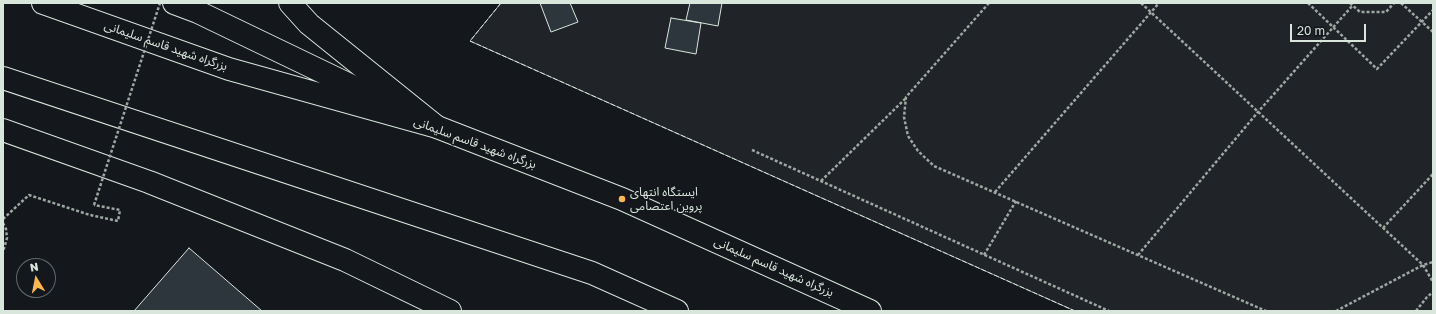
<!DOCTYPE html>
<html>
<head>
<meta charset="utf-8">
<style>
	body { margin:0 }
	#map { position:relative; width:1436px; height:314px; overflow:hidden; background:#14181c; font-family:"Golos Text",sans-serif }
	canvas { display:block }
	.frame { position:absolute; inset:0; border:4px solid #d8e6dc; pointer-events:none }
	.north { position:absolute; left:16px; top:258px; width:40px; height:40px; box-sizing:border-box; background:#14181c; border:1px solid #626a69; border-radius:50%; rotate:350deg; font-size:11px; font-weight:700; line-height:16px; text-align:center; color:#d8e6dc }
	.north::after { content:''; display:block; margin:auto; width:14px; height:18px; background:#ffb74d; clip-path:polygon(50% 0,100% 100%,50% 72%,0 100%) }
	.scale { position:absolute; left:1290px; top:24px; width:76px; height:18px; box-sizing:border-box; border:2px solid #d8e6dc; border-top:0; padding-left:5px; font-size:12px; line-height:14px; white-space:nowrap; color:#d8e6dc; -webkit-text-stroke:3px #14181c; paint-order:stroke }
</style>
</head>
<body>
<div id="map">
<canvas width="1436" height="314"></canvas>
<div class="frame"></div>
<div class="north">N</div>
<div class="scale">20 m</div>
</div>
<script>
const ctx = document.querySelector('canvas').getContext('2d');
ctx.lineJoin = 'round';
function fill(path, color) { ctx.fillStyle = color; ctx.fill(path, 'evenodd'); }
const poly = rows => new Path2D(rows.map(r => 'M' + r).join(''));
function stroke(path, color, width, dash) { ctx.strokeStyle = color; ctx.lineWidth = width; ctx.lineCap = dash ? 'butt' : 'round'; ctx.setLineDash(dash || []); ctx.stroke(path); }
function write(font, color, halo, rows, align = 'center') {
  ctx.font = font + ' "Golos Text","Noto Sans Arabic",sans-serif'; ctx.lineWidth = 3; ctx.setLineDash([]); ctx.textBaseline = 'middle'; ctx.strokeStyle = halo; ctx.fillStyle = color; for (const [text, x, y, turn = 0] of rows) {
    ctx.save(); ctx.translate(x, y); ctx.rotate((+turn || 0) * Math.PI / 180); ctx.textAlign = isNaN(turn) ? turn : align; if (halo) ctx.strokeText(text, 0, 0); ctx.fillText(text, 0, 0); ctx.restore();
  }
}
const green = poly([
	[501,3,1433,3,1433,311,1075,311,470,41,501,3]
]);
fill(green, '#202428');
stroke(green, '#939e99', 1);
const building = poly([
	[540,3,570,3,578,22,551,32,540,3],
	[690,3,722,3,718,26,686,20,690,3],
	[671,18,701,23,696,54,665,48,671,18],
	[189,248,262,311,134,311,189,248]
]);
fill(building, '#2c363c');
stroke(building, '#d8e6dc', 1);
const secondary = poly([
	[290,3,309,24,437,127]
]);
const trunk = poly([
	[43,3,229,69,437,127,622,199,870,311],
	[174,3,198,12,385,102],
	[3,78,592,273,677,311],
	[3,130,149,182,345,260,450,311]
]);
stroke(secondary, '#d8e6dc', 24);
stroke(trunk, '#d8e6dc', 24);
stroke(poly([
	[989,3,906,97,904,117,908,136,918,151,934,166,1266,311],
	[1141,3,1423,265,1433,282],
	[1308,3,1377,69,1433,10],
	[1350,3,1360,12,1386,12,1394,3],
	[1401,3,1433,32],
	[752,150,1109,311],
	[821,181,906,98],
	[995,192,1159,3],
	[3,219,29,195,90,215,118,221,120,210,94,205],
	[3,223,6,229,7,238,3,252],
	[1383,228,1433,174],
	[984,255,1016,201],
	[1138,255,1258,112,1353,5],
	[1336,311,1423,265,1433,262],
	[1416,311,1427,297,1433,292]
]), '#9da8a2', 2.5, [3, 2]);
stroke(secondary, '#14181c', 22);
stroke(trunk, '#14181c', 22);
stroke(poly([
	[94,205,160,3]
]), '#9da8a2', 2.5, [3, 2]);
stroke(poly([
	[501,3,470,41,1075,311]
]), '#d8e6dc', 1, [5, 2]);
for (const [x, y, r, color] of [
	[622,199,4,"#ffb74d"]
]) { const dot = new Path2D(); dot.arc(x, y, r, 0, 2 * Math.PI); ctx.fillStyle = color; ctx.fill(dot); stroke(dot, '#14181c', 1.5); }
write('12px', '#d8e6dc', '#14181c', [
	["بزرگراه شهید قاسم سلیمانی",166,46,19],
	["بزرگراه شهید قاسم سلیمانی",475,143,20],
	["بزرگراه شهید قاسم سلیمانی",774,267,24]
]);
write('12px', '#d8e6dc', '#14181c', [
	["ایستگاه انتهای",630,192],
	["پروین اعتصامی",630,206]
], 'left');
</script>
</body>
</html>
